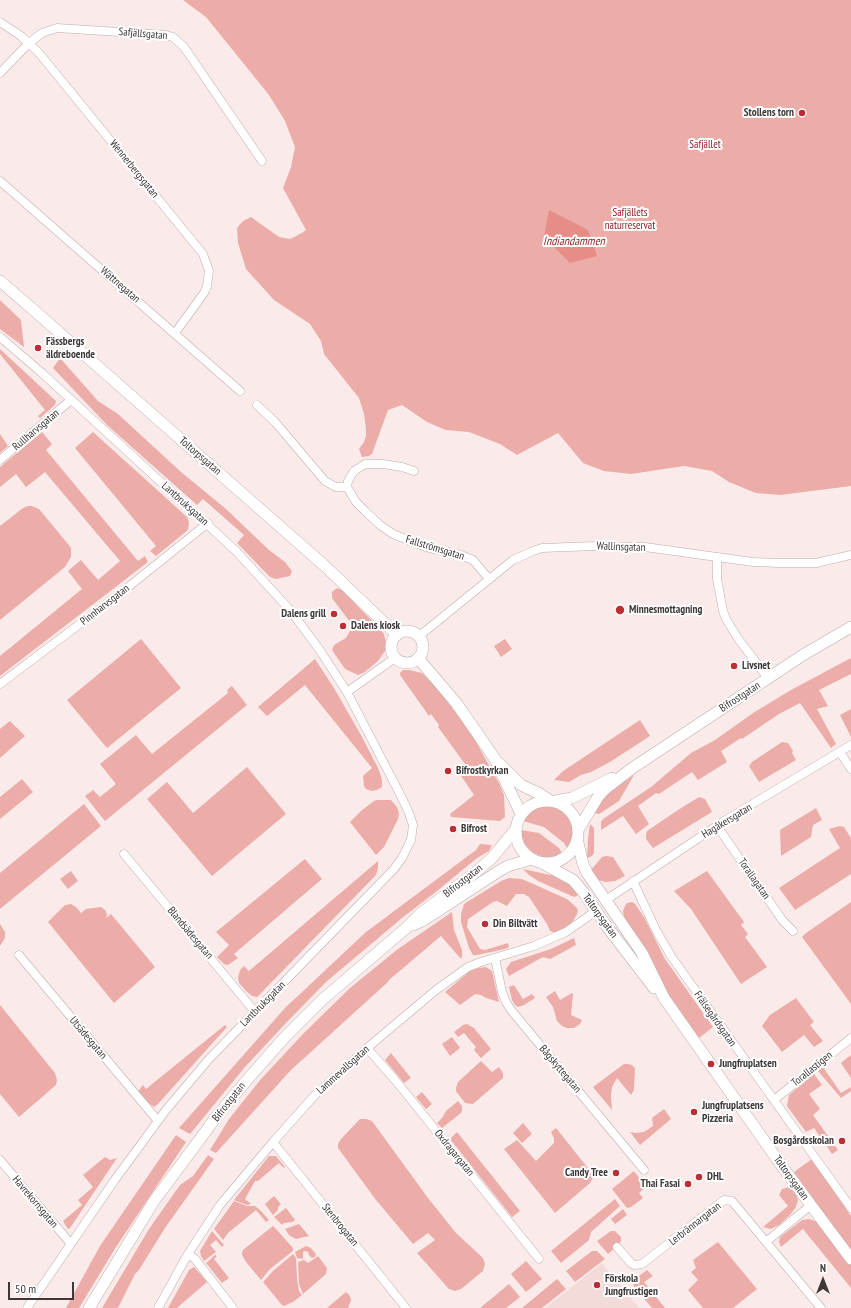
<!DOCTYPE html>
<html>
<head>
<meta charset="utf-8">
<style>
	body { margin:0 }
	#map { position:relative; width:851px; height:1308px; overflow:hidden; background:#faebea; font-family:"PT Sans Narrow",sans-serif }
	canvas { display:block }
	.north { position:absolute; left:803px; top:1260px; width:40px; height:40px; -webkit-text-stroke:3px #fff; paint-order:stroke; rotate:0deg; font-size:11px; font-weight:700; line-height:16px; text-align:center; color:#3e3838 }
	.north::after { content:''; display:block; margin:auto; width:14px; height:18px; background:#3e3838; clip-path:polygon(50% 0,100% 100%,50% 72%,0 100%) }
	.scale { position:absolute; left:8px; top:1282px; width:66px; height:18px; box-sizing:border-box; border:2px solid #3e3838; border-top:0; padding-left:5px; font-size:12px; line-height:14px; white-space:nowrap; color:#3e3838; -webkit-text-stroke:3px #fff; paint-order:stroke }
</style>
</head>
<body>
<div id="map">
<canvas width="851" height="1308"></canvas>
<div class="north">N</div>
<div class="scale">50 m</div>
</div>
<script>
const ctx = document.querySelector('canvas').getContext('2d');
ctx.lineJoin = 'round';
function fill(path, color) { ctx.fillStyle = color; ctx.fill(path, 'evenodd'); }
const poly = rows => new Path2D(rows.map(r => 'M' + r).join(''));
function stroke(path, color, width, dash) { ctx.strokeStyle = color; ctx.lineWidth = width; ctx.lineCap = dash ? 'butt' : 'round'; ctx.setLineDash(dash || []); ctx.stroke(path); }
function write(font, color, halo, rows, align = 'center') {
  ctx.font = font + ' "PT Sans Narrow",sans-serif'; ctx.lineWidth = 4; ctx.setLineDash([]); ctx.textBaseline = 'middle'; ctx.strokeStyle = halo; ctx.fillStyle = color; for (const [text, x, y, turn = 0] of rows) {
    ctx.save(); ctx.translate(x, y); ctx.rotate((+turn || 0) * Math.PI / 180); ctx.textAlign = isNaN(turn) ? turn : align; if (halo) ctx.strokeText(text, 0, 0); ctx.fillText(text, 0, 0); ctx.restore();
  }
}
fill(poly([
	[602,1263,639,1308,545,1308]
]), '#f2dbd9');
fill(poly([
	[183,0,851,0,851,486,780,495,756,493,729,482,712,471,684,466,631,474,604,471,583,463,558,433,517,455,500,444,469,432,446,430,427,422,402,405,388,410,372,454,369,456,362,457,359,449,364,442,366,436,366,429,364,414,359,398,324,354,321,341,310,324,274,300,246,269,238,243,237,228,243,221,251,217,279,237,290,239,302,233,306,230,283,188,291,167,295,147,285,121,269,95,206,17],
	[0,300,21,320,24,347,0,329],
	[0,349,56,401,55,405,40,418,38,416,45,410,0,354],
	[60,358,98,401,118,414,181,472,226,509,269,550,285,562,292,571,290,576,276,579,270,577,237,543,244,535,203,499,197,505,107,425,53,368],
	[42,432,52,444,46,450,138,561,145,556,148,562,0,676,0,656,82,589,68,571,81,560,98,580,120,561,45,472,26,487,16,474,0,487,0,467],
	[93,432,187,517,189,522,188,530,156,556,150,551,156,546,75,448],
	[0,434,8,446,0,453],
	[28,506,32,506,39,509,68,544,71,548,71,557,65,567,0,620,0,526,23,508],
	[337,588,342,590,379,628,384,634,386,643,385,651,378,661,365,672,358,675,345,669,332,650,334,645,346,638,350,631,350,622,332,598,332,592],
	[141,639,181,688,107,748,67,700],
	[505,639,512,649,501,657,494,646],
	[851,658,851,674,819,690,828,706,817,709,836,744,831,748,800,703,779,714,742,739,741,738,721,751,727,762,698,780,692,772,659,794,656,793,638,806,649,824,636,834,623,816,601,830,601,822,603,819,651,787,691,753,715,740,753,713,791,690],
	[315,659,334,688,362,737,379,770,382,781,382,787,377,790,372,791,366,789,364,786,363,776,372,768,305,685,267,716,258,707],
	[403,670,409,670,422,673,435,686,470,731,500,785,504,795,505,817,500,821,451,817,450,814,474,795,457,770,465,764,438,727,439,725,431,714,429,716,400,675,400,673],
	[232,686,247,705,105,821,85,796,93,790,100,797,116,784,100,764,136,735,152,754,228,693,227,690],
	[851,709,851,737,840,715],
	[640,720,650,736,610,762,591,772,581,775,569,782,554,780,563,771],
	[10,721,25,736,0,758,0,729],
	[782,742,788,743,793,751,792,753,796,760,759,782,749,766,752,762],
	[247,767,286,814,212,876,147,799,167,782,193,813],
	[634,775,619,801,599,814,594,813,602,800,613,789],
	[22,779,33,792,0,819,0,797],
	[699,797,705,799,712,812,653,848,646,839,646,835,647,831,678,810],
	[377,800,391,800,397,807,399,813,398,819,384,847,376,855,350,822,361,811,374,801],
	[84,804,101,826,0,909,0,873],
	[545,805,555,806,564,811,570,819,573,828,573,837,567,848,564,843,544,827,523,821,527,814,535,808],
	[816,808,822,820,813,825,811,837,781,856,780,830],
	[590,824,594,828,594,853,592,856,587,858,588,839],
	[840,826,844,827,851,838,851,874,795,910,779,888,840,848,829,829],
	[521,830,539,833,559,848,562,853,555,857,543,857,533,853,525,845,521,835],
	[480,844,492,845,489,851,477,858,437,891,402,918,326,982,286,1023,245,1067,190,1134,179,1128,285,1008,366,932,476,850],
	[606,856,613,857,625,876,615,881,605,882,596,879,591,870,602,857],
	[305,859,322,879,234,954,238,958,228,965,224,964,217,957,229,945,216,932],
	[378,861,378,868,376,875,264,990,257,997,252,996,246,991,239,983,238,978,240,970,244,966,249,971],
	[523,869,559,877,574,887,578,893,577,896,574,897,538,881,529,875],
	[71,871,78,881,68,889,60,879],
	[707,871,744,922,741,925,748,934,745,937,767,967,741,984,691,909,674,891],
	[509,878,522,879,567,899,576,907,578,910,577,914,573,921,565,928,556,933,550,931,547,924,529,897,524,894,516,894,507,906,497,901,493,902,468,919,467,927,480,949,485,950,508,943,509,947,505,949,477,955,473,955,469,948,461,922,461,914,464,904,501,881],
	[632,902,635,904,644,917,665,959,713,1027,699,1038,663,988,624,917,623,911,625,906,627,903],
	[851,902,851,1004,802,937,806,933],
	[71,904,76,907,82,914,82,912,86,909,101,907,105,910,107,914,106,918,111,914,155,967,114,1003,48,922,65,905],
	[452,912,454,930,462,950,462,956,461,959,441,936,389,980,388,982,291,1070,216,1153,210,1150,229,1119,261,1079,304,1033,350,988,398,949],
	[0,924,5,932,5,938,0,946],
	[574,938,576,945,550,959,543,957,509,976,506,969,511,962,551,949],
	[486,967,492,971,499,1002,486,998,481,995,475,994,460,1005,445,992,470,971,478,968],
	[514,985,523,999,532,994,535,998,524,1005,518,1007,515,1005,512,1000,509,987],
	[555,991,560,1000,572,993,573,994,571,1015,582,1020,580,1024,574,1028,567,1028,562,1026,557,1021,553,1007,546,997],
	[796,998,814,1022,810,1025,823,1041,814,1047,804,1035,782,1052,762,1026,770,1015],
	[0,1005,55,1073,57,1080,56,1085,19,1117,0,1094],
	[467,1024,474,1028,491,1049,481,1058,474,1050,476,1047,464,1033,458,1037,454,1032,463,1025],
	[225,1025,227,1027,158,1104,154,1107,150,1104,139,1093,139,1090,143,1085,146,1089],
	[452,1037,460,1048,450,1056,442,1044],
	[391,1053,411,1078,404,1083,385,1060],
	[851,1055,851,1078,841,1063],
	[481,1061,492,1072,499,1067,503,1073,503,1078,473,1104,465,1103,456,1091,456,1088,458,1082],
	[624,1064,628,1064,632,1065,635,1068,634,1090,631,1095,617,1078,612,1087,611,1096,612,1110,593,1087],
	[823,1067,841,1093,851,1087,851,1091,841,1098,818,1071],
	[814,1074,822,1085,809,1094,820,1109,813,1115,838,1150,832,1154,814,1128,806,1132,787,1106,789,1095],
	[422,1092,432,1104,426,1109,416,1097],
	[458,1101,462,1106,462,1110,461,1113,442,1128,437,1123,442,1118,446,1111],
	[664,1109,671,1119,640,1145,630,1132,635,1133,644,1132,653,1126,652,1118],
	[360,1119,366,1119,372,1121,428,1198,456,1233,483,1258,485,1264,483,1271,461,1289,455,1291,449,1289,417,1253,435,1240,428,1233,413,1244,376,1200,338,1148,338,1144,341,1139],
	[523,1123,532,1134,522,1143,513,1133],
	[556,1128,591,1172,593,1178,590,1183,555,1213,504,1149,517,1140,536,1161,554,1143,554,1138,551,1132],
	[457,1132,520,1211,512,1217,450,1139],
	[176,1135,186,1142,116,1247,79,1308,66,1308,100,1246],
	[208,1155,214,1159,165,1228,139,1270,135,1274,118,1308,102,1308,149,1229,180,1185,193,1176],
	[269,1156,276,1156,285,1167,284,1168,279,1163,258,1181,255,1181,245,1199,251,1204,247,1205,234,1200],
	[105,1157,110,1160,117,1158,70,1228,68,1229,63,1221,82,1205,78,1200,93,1187,83,1175],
	[812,1159,851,1216,851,1251,794,1172],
	[634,1171,646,1187,639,1193,643,1198,631,1207,628,1208,626,1207,612,1189],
	[789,1187,796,1194,798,1200,796,1207,790,1215,779,1225,771,1229,763,1227,788,1206,779,1195,782,1189],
	[274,1196,281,1204,278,1207,278,1210,273,1215,265,1204],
	[615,1199,620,1206,591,1232,589,1240,561,1263,551,1251],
	[234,1201,247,1206,255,1206,261,1211,269,1220,266,1222,256,1210,228,1233,223,1240,214,1229],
	[286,1208,295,1220,292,1222,284,1223,282,1225,274,1217],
	[623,1209,627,1215,615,1224,611,1219],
	[809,1219,815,1221,821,1226,851,1265,851,1288,803,1229,781,1247,779,1242,780,1237,802,1220],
	[299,1224,309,1236,296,1239,289,1235,285,1229],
	[273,1226,276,1229,293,1248,293,1251,270,1269,261,1280,246,1262,242,1255,242,1253,243,1250],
	[212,1231,224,1245,222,1247,216,1240,210,1245,216,1252,204,1261,201,1256,200,1251],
	[611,1231,615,1231,621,1237,621,1241,619,1245,608,1254,597,1241],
	[718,1242,757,1289,733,1308,703,1308,688,1290,698,1280,691,1272,696,1268,693,1260],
	[306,1246,311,1248,316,1254,315,1257,312,1258,309,1255,308,1252,305,1251,303,1252,303,1259,297,1258,295,1252],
	[592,1251,597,1251,605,1259,575,1282,566,1271],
	[293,1254,296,1258,297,1278,299,1291,302,1295,293,1302,284,1306,282,1305,263,1282,273,1271],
	[215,1255,217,1256,214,1259,229,1278,222,1283,206,1263],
	[318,1256,327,1268,326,1274,303,1294,299,1284,298,1262,304,1260,308,1263],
	[526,1261,542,1279,526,1292,511,1274],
	[194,1267,207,1282,177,1308,168,1308,189,1270],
	[647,1270,653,1276,644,1282,665,1308,652,1308,634,1287,633,1282,635,1279],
	[557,1279,566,1289,542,1308,522,1308],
	[509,1284,520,1297,506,1308,480,1308],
	[346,1292,350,1296,351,1300,348,1308,327,1308]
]), '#ecaca7');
fill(poly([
	[549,210,588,230,597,256,570,263,544,237]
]), '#e88c87');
const street = poly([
	[0,22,21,36,39,53,203,254,209,271,207,286,204,293,175,333],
	[0,73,29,43,42,33,57,28,166,35,173,37,184,47,262,161],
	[0,181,240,391],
	[0,337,42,373,236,551,290,610,319,649,347,692,401,796,409,813,413,825,411,840,402,858,394,869,209,1059,166,1110,114,1181,27,1308],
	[257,405,275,422,325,481,336,487,347,487],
	[0,460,71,400],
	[414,471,402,467,383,464,365,464,354,471,348,481,347,487,356,502,365,511,380,525,393,534,426,547,461,555,468,558,473,560,489,579],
	[717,557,717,579,723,611,726,619,739,640,768,678],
	[418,637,513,560,533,551,542,548,596,546,645,547,753,562,780,563,816,563,851,555],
	[0,684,117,596,208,523],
	[347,692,395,658],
	[840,752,851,769],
	[717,826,783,921,793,931],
	[124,854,255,1012],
	[633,881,656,930,671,956,851,1208],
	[606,900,724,821,851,745],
	[19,955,158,1121],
	[495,958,502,992,506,1002,511,1010,644,1170],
	[367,1048,396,1081,539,1259],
	[774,1100,851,1038],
	[273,1142,406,1308],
	[0,1160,71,1244],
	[767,1241,811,1205],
	[617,1247,631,1263,634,1265,642,1264,724,1200,732,1201,821,1308],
	[188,1254,195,1259,233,1308],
	[158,1308,188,1254,220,1205,273,1142,315,1095,367,1048,436,990,468,967,481,962,534,946,566,932,596,911]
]);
const secondary = poly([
	[0,281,37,313,326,567,397,635],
	'391 647a16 16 0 1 1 32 0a16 16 0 1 1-32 0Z',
	[418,658,457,704,495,759,521,814],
	[499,763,521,785,540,794,549,800],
	'516 832a31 31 0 1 1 62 0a31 31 0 1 1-62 0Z',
	[555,801,572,798,612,778],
	[578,830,598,797,604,790,631,769,803,655,851,627],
	[577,839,583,864,587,873,642,953,664,998,784,1169,851,1259],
	[542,863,573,880,584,893,605,924,654,988],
	[413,925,424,920,499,871,508,866,532,859],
	[89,1308,154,1201,220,1112,247,1080,284,1038,322,1000,406,928,420,914,476,872,492,858,515,830]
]);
stroke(street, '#bbadab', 9);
stroke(secondary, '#bbadab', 12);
stroke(street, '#fff', 8);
stroke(secondary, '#fff', 11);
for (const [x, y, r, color] of [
	[802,113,4,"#bd2d34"],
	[38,348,4,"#bd2d34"],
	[620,610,5,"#bd2d34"],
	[334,614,4,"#bd2d34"],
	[343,626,4,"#bd2d34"],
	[734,666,4,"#bd2d34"],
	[448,771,4,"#bd2d34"],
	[453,829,4,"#bd2d34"],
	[485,924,4,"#bd2d34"],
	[711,1064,4,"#bd2d34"],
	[694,1112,4,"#bd2d34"],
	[842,1141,4,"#bd2d34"],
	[616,1173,4,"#bd2d34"],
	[699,1177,4,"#bd2d34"],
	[688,1184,4,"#bd2d34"],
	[597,1285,4,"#bd2d34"]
]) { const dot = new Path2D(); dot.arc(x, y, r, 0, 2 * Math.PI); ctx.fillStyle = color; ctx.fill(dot); stroke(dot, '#fff', 1.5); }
write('11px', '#3e3838', '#fff', [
	["Safjällsgatan",143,34,5],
	["Wennerbergsgatan",134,169,51],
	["Wättnegatan",120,285,41],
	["Rullharvsgatan",36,430,-40],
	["Toltorpsgatan",200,456,41],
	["Lantbruksgatan",185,504,42],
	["Wallinsgatan",621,547,2],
	["Fallströmsgatan",435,548,17],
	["Pinnharvsgatan",105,605,-38],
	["Bifrostgatan",740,697,-33],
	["Hagåkersgatan",727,821,-31],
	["Torallagatan",754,879,55],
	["Bifrostgatan",463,881,-38],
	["Toltorpsgatan",600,916,54],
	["Blandsädesgatan",190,933,50],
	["Lantbruksgatan",263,1004,-45],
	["Frälsegårdsgatan",715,1019,55],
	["Utsädesgatan",88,1038,50],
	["Bågskyttegatan",560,1069,50],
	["Torallastigen",812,1069,-39],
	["Lammevallsgatan",343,1070,-42],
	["Bifrostgatan",229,1102,-52],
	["Oxdragargatan",454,1153,51],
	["Toltorpsgatan",791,1178,54],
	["Havrekornsgatan",35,1202,50],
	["Lerbrännargatan",695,1224,-38],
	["Stenbrogatan",340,1225,51]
]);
write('bold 11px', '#3e3838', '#fff', [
	["Stollens torn",794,113,"right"],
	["Fässbergs",46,342],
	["äldreboende",46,355],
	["Minnesmottagning",629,610],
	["Dalens grill",326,614,"right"],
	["Dalens kiosk",351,626],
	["Livsnet",742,666],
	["Bifrostkyrkan",456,771],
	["Bifrost",461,829],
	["Din Biltvätt",493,924],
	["Jungfruplatsen",719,1064],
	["Jungfruplatsens",702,1106],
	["Pizzeria",702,1119],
	["Bosgårdsskolan",834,1141,"right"],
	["Candy Tree",608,1173,"right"],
	["DHL",707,1177],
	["Thai Fasai",680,1184,"right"],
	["Förskola",605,1279],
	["Jungfrustigen",605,1292]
], 'left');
write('11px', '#8a1e23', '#fff', [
	["Safjället",705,145],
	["Safjällets",630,213],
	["naturreservat",630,226]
]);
write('italic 12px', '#962a2d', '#fff', [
	["Indiandammen",574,242]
]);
</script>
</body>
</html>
